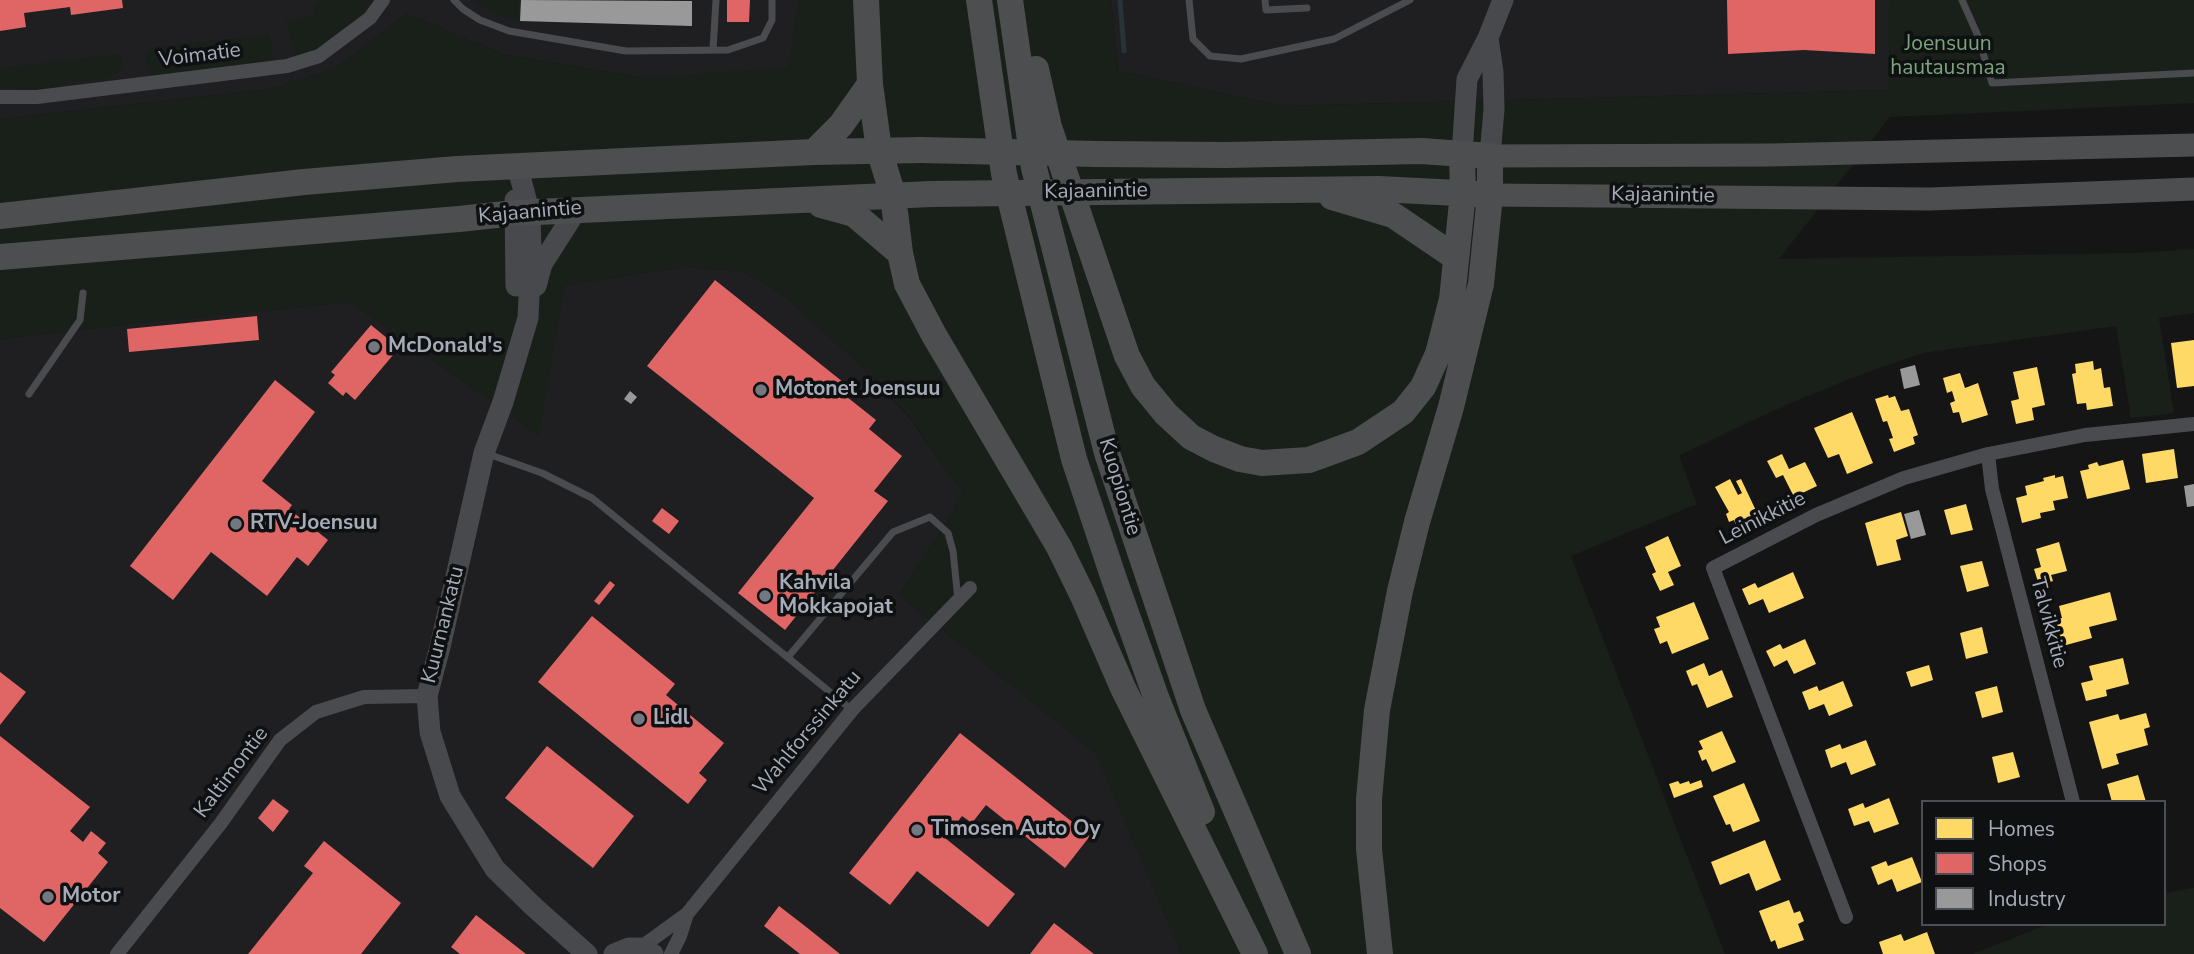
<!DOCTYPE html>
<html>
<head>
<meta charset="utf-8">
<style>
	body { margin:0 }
	#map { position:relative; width:2194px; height:954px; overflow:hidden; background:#151516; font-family:"Nunito Sans",sans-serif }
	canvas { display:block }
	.legend { position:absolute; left:1921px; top:800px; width:245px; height:126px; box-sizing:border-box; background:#0f1012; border:2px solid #4b4e54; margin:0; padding:9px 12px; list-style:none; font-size:21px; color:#a5acb8 }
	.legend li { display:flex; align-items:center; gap:14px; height:35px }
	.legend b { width:35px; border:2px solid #4b4e54 }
</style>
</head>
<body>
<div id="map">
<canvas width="2194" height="954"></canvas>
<ul class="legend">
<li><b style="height:19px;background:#ffd966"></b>Homes</li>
<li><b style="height:19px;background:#e06666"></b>Shops</li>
<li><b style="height:19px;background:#999"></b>Industry</li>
</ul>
</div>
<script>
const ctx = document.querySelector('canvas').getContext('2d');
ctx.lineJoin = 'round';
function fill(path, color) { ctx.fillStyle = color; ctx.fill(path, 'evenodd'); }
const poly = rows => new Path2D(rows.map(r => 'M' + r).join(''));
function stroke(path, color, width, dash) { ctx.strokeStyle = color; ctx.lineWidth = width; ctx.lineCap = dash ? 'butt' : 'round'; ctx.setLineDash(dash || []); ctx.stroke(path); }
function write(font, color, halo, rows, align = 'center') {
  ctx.font = font + ' "Nunito Sans",sans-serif'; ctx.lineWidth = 7; ctx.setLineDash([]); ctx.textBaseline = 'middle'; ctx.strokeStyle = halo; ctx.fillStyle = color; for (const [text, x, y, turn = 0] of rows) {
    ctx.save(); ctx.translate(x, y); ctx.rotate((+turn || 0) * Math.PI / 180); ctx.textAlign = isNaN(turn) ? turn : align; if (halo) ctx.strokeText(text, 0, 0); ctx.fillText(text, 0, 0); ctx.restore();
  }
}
fill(poly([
	[0,0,799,0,789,67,759,73,644,78,506,55,406,14,336,68,271,89,0,119],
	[1111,0,1890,0,1889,90,1282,106,1118,71],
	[682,267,741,271,780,292,860,365,909,417,964,495,899,595,1096,753,1182,954,0,954,0,339,120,325,351,302,538,435,564,285]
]), '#1f1f22');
fill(poly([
	[331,0,374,0,340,37,305,57,294,57,286,20,314,16,313,2],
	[472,0,519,0,519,22,493,12],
	[799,0,1111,0,1118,71,1282,106,1889,90,1890,0,2194,0,2194,103,1890,117,1779,259,2135,253,2194,249,2194,313,2159,318,2174,413,2131,418,2116,326,1923,353,1859,375,1798,400,1742,425,1679,456,1697,504,1571,556,1725,954,1182,954,1096,753,899,595,964,495,909,416,860,365,780,292,741,271,682,267,564,285,539,436,351,302,120,325,0,339,0,119,271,89,336,68,406,14,506,55,644,78,788,67],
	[269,34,274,59,271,63,156,78,149,73,146,63,146,53,152,48],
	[120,54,123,62,120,71,107,79,73,82,33,91,0,88,0,68],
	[2194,888,2194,954,1973,954,2049,924,2164,924,2164,893]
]), '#19201a');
fill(poly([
	[2194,340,2194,386,2177,388,2171,343],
	[2093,361,2094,370,2101,368,2104,388,2110,387,2113,406,2087,410,2086,403,2077,404,2072,374,2076,373,2075,364],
	[2037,367,2045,405,2032,408,2034,420,2016,424,2011,401,2019,399,2013,372],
	[1960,373,1965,388,1978,383,1988,415,1962,423,1959,412,1953,413,1950,403,1955,401,1952,391,1947,393,1943,378],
	[1888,395,1889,398,1895,396,1901,411,1909,409,1918,435,1913,437,1915,444,1894,452,1889,439,1893,438,1887,421,1883,422,1875,399],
	[1852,412,1873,463,1847,474,1839,454,1828,458,1814,428],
	[2174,449,2178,478,2146,483,2142,454],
	[1782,454,1789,469,1805,462,1817,486,1794,497,1783,475,1776,478,1767,461],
	[2123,460,2130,489,2087,499,2080,471,2089,469,2088,465,2097,462,2099,466],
	[2055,475,2055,478,2063,476,2068,498,2053,501,2055,510,2040,513,2041,518,2022,523,2016,498,2027,495,2025,486,2044,481,2043,478],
	[1730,479,1738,495,1742,493,1736,481,1741,479,1759,517,1737,528,1734,520,1729,522,1726,514,1729,512,1715,487],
	[1966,504,1973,530,1951,535,1944,510],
	[1901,512,1908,536,1896,540,1901,560,1877,566,1865,523],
	[1668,536,1681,566,1668,572,1674,585,1660,591,1652,574,1656,572,1645,547],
	[2059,542,2067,571,2051,575,2053,581,2039,585,2034,569,2041,567,2036,549],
	[1982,561,1989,586,1967,592,1960,566],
	[1793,572,1804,598,1769,613,1763,599,1749,605,1742,589,1755,583,1758,588],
	[2110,592,2117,620,2089,627,2092,638,2055,648,2048,622,2062,618,2059,606],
	[1694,602,1709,639,1672,654,1667,641,1660,644,1654,629,1660,627,1656,617],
	[1982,627,1988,653,1966,659,1960,633],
	[1805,639,1816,664,1794,674,1787,660,1774,667,1766,651,1780,644,1783,649],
	[2123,658,2129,684,2106,690,2107,696,2086,701,2081,683,2093,680,2089,666],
	[1704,663,1709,676,1722,670,1733,697,1707,708,1697,684,1692,686,1686,671],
	[1929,665,1933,680,1911,687,1906,672],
	[1843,681,1853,706,1829,716,1824,704,1809,710,1802,692,1817,686,1819,691],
	[1997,686,2003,712,1982,718,1975,692],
	[2146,713,2150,727,2144,729,2148,745,2116,754,2119,764,2102,769,2089,722,2118,714,2120,720],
	[1722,731,1736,762,1712,772,1706,759,1702,761,1698,751,1703,749,1699,741],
	[1866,740,1876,765,1851,775,1846,762,1831,768,1825,750,1840,744,1842,749],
	[2013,752,2020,777,1998,783,1992,757],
	[2138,775,2146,802,2112,802,2107,784],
	[1701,780,1703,787,1674,798,1669,784,1678,781,1680,784,1689,781,1690,784],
	[1744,783,1760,821,1733,832,1730,824,1726,825,1713,796],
	[1889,798,1899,824,1874,833,1869,821,1854,826,1848,809,1863,803,1865,808],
	[1765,840,1781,880,1756,891,1749,873,1720,885,1711,862],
	[1912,857,1922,882,1897,892,1892,879,1878,885,1871,867,1886,861,1888,866],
	[1789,900,1794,913,1800,911,1804,921,1798,924,1804,940,1778,949,1775,940,1771,942,1759,911],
	[1927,932,1935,954,1883,954,1879,942,1901,934,1904,941]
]), '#ffd966');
fill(poly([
	[0,0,122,0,123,8,71,15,70,7,24,13,26,27,0,31],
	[727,0,750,0,749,22,727,22],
	[1727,0,1875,0,1875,54,1804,50,1728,54],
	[715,280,848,386,842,393,876,420,869,429,902,456,874,491,888,501,785,630,738,593,814,498,647,366],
	[257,316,259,340,129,352,127,329],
	[371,325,399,348,355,400,346,392,343,396,328,383,335,375,331,372],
	[275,380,315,412,262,481,292,505,289,509,328,540,308,566,297,557,267,596,211,552,173,600,130,566],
	[662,508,679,521,669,534,652,521],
	[610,581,615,585,599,605,594,601],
	[592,616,675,684,666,695,724,743,699,773,707,780,688,804,538,682],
	[0,672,26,692,0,725],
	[960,733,1090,836,1065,868,986,805,972,823,962,816,945,838,1015,894,988,927,917,871,890,905,849,873],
	[0,736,90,807,70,831,83,842,91,831,106,843,98,853,108,862,44,942,0,908],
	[547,746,634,816,593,868,505,798],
	[273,799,289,811,273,832,258,818],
	[324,841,401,903,361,954,248,954,313,873,304,866],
	[779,906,805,926,840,954,800,954,764,926],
	[476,915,526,954,460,954,451,947],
	[1054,923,1094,954,1030,954]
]), '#e06666');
fill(poly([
	[521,0,692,1,692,26,520,21],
	[1915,365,1920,385,1904,389,1900,369],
	[630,391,637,397,631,404,624,399],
	[2194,484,2194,506,2187,507,2184,486],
	[1919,510,1926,535,1911,539,1904,514]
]), '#999');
stroke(poly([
	[1120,0,1124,51]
]), '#273239', 5);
stroke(poly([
	[454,0,463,9,480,20,509,31,626,51,728,50,763,38,772,20,772,0],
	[1189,0,1193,39,1210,56,1241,59,1334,39,1410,0],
	[1265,0,1266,10,1307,8],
	[1962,0,1978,36,1992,83,2194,73],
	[713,50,716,0],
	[29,394,80,320,83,293],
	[488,454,542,473,592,498,852,710],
	[788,657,893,532,930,517,948,533,953,551,958,600]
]), '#494b4f', 7);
stroke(poly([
	[0,97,37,97,287,66,319,56,370,18,383,0],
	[1988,454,1992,489,2073,802],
	[1846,917,1713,568,1816,515,1904,478,1988,454,2085,435,2194,424],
	[640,948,687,914,852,710,970,588],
	[117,954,221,823,280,740,316,712,364,697,427,696],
	[671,954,680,936,687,914]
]), '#494b4f', 14);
stroke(poly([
	[1488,38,1493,72,1494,109,1490,156],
	[1462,154,1467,79,1488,38,1503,0],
	[517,165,530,214,531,253,528,318,503,402,484,453,440,647,427,696,430,732,450,796,495,869,534,907,587,954],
	[515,200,516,286],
	[536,286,542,264,577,209],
	[614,954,629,948,640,948,653,954]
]), '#48494d', 21);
stroke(poly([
	[1490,156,1770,155,2194,145],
	[1490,195,1930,199,2194,189]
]), '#4c4e50', 23);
stroke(poly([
	[866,0,870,84,879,150,893,195,900,253,907,284,934,335,1059,547,1083,596,1123,688,1255,954],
	[979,0,1004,174,1074,459,1114,579,1156,697,1202,812],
	[1010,0,1034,168,1107,453,1193,710,1298,954],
	[1036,69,1049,127,1127,356,1143,386,1166,414,1191,437,1214,449,1240,459,1262,463,1309,460,1358,442,1403,412,1423,387,1438,354,1452,299,1463,193,1462,154],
	[814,152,841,125,870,84],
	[1096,154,1226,155,1422,151,1490,156,1490,195,1481,284,1451,407,1417,522,1400,591,1377,710,1369,799,1369,849,1380,954],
	[1099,192,1379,189,1478,194],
	[1332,197,1393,215,1455,257],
	[821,205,854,214,900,253],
	[0,216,304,182,457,169,814,152,921,150],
	[0,257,459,219,515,213,931,194]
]), '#4c4e50', 26);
stroke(poly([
	[921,150,1096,154],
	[931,194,1099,192]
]), '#4c4e50', 26);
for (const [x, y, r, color] of [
	[374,347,7,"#73777f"],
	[761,390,7,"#73777f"],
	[236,524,7,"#73777f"],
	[765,596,7,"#73777f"],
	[639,719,7,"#73777f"],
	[917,830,7,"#73777f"],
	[48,897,7,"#73777f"]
]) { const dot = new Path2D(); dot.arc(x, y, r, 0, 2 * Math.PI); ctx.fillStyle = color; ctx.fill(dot); stroke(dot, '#0f1012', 2.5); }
write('21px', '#7aa57a', '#0f1012', [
	["Joensuun",1948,45],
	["hautausmaa",1948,69]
]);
write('21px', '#a5acb8', '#0f1012', [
	["Voimatie",200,56,-7],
	["Kajaanintie",1096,192,-1],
	["Kajaanintie",1663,196,1],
	["Kajaanintie",530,213,-5],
	["Kuopiontie",1119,487,73],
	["Leinikkitie",1763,519,-27],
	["Talvikkitie",2048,623,75],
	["Kuurnankatu",444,625,-76],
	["Wahlforssinkatu",808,733,-50],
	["Kaltimontie",232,773,-53]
]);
write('bold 21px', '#a5acb8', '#0f1012', [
	["McDonald's",388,347],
	["Motonet Joensuu",775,390],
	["RTV-Joensuu",250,524],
	["Kahvila",779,584],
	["Mokkapojat",779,608],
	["Lidl",653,719],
	["Timosen Auto Oy",931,830],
	["Motor",62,897]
], 'left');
</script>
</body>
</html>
